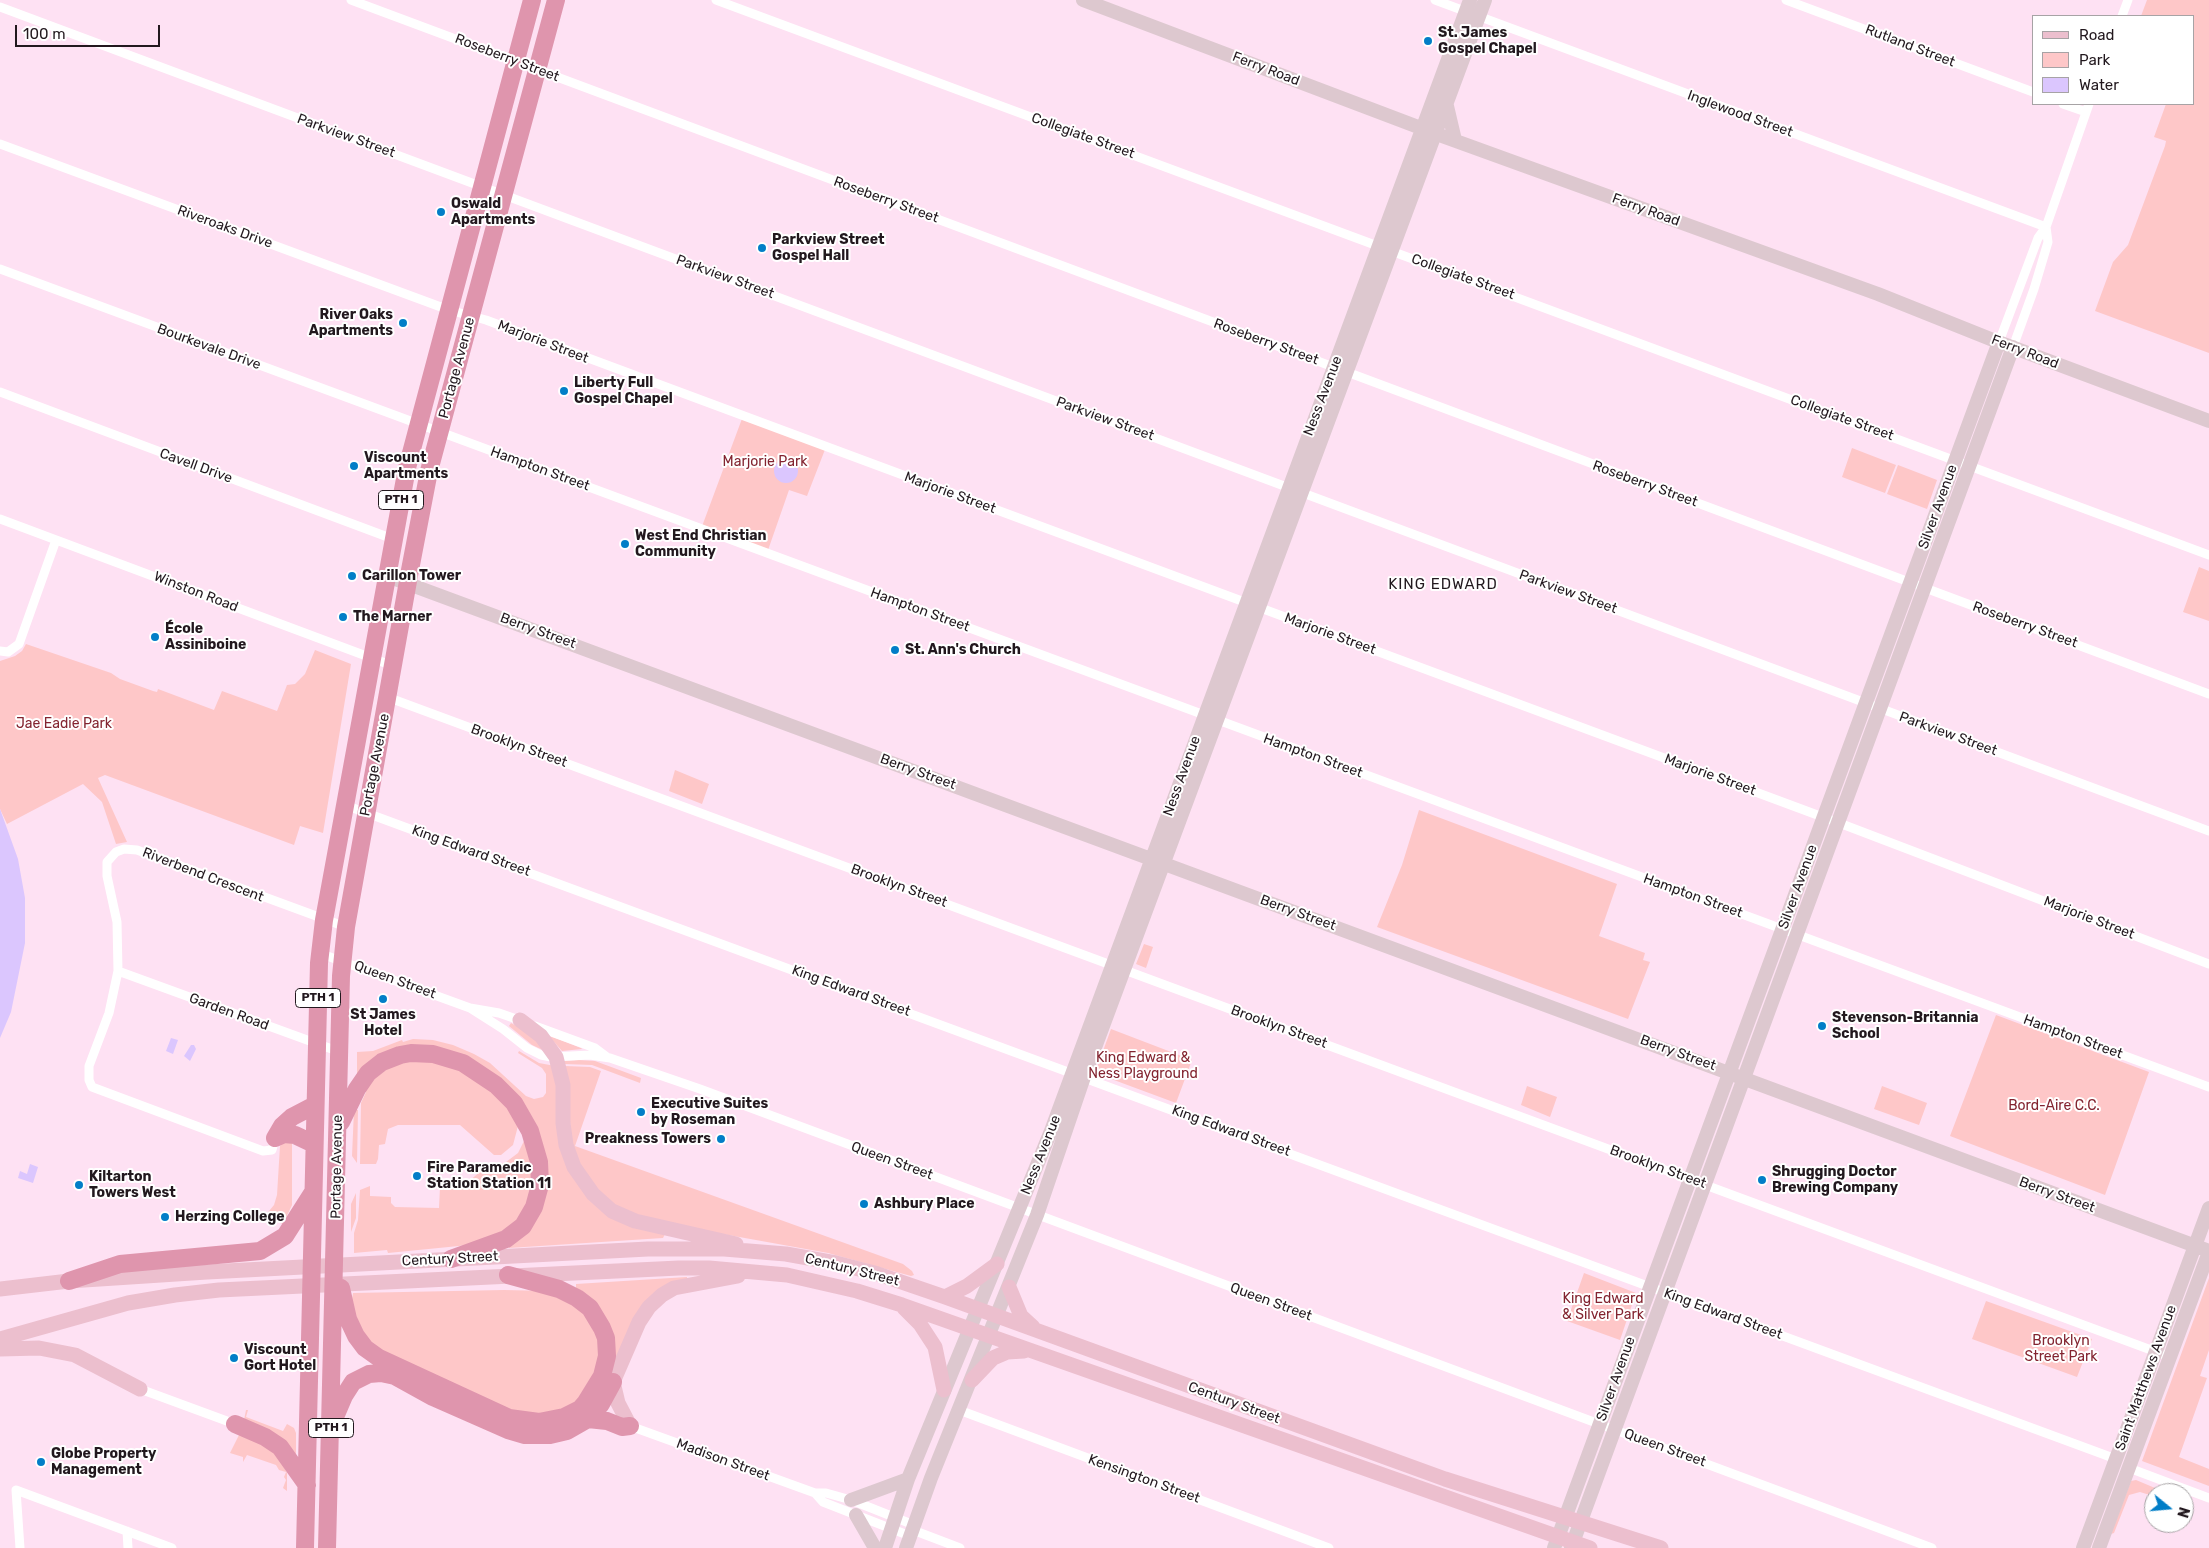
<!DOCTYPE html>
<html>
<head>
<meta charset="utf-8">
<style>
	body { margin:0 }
	#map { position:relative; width:2209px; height:1548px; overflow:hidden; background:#fee1f3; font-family:Rubik,sans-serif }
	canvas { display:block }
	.legend { position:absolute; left:2032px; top:15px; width:162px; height:90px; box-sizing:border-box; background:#fff; border:1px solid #a7a3a5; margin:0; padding:6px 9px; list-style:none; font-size:15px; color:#22181e }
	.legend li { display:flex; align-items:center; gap:10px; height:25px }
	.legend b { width:25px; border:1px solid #a7a3a5 }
	.north { position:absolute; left:2144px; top:1483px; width:50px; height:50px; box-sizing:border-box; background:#fff; border:1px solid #a7a3a5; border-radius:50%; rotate:107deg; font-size:14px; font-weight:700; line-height:20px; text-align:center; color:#22181e }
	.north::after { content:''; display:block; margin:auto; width:18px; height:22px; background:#027ec7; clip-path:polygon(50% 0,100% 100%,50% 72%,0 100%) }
	.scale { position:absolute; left:15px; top:25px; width:145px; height:22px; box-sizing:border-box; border:2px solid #22181e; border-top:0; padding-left:6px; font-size:15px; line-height:18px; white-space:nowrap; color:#22181e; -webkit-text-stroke:4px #fff; paint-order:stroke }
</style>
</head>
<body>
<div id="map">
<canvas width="2209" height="1548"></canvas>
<ul class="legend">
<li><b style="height:6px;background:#ecbfce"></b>Road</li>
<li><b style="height:14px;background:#fec7c8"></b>Park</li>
<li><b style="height:14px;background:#dbc6fe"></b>Water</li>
</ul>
<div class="north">N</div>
<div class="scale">100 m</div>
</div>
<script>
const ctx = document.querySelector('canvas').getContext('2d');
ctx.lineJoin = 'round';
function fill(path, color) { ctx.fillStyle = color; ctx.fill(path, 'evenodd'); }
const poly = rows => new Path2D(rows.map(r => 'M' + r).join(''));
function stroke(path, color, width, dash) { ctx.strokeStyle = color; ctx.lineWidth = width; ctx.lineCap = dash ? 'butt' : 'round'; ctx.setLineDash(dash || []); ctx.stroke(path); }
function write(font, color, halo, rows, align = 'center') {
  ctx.font = font + ' Rubik,sans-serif'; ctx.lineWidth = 4; ctx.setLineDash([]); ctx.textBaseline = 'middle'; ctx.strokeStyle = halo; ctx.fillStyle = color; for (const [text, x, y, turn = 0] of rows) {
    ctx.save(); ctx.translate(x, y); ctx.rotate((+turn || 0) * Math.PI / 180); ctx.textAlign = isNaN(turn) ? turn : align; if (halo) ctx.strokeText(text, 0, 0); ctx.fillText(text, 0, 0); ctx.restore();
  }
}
fill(poly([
	[2147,0,2209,0,2209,353,2095,311,2113,262,2128,245,2165,146,2166,141,2154,137,2166,104,2193,104,2193,16,2141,16],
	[743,416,826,447,807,496,789,490,767,553,701,529],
	[1852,448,1896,465,1885,493,1842,477],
	[1898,465,1937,480,1927,509,1887,494],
	[2199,567,2209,571,2209,621,2183,612],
	[26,644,111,673,120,679,153,691,157,692,158,689,214,710,222,691,277,711,287,685,295,684,305,674,315,650,351,664,323,833,300,826,294,845,105,775,98,778,127,842,116,844,102,802,83,784,7,824,0,809,0,661,15,656,22,651],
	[675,770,709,784,702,804,669,791],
	[1419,810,1617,884,1599,936,1645,953,1643,960,1650,962,1628,1019,1377,927,1402,865],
	[1144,944,1153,947,1146,968,1136,964],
	[1996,1015,2149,1072,2105,1195,1950,1136],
	[511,1023,530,1033,545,1051,532,1045,509,1026],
	[1111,1029,1192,1060,1176,1103,1095,1073],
	[548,1035,581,1048,582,1049,562,1051],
	[413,1039,433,1040,453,1045,474,1054,490,1063,526,1096,534,1099,543,1097,546,1093,546,1074,542,1068,518,1053,519,1051,539,1063,555,1066,580,1186,665,1234,663,1238,509,1248,509,1243,536,1216,525,1112,436,1050,357,1075,357,1052,373,1051,402,1040,403,1042],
	[400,1060,449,1063,502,1097,518,1126,513,1145,501,1155,494,1155,460,1125,398,1125,388,1129,385,1144,379,1145,378,1159,376,1164,360,1164,361,1103,366,1092,363,1089,366,1084],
	[578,1060,595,1061,641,1078,640,1083,592,1065,564,1064,564,1061],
	[565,1066,590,1067,601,1071,575,1146,903,1264,912,1271,914,1275,911,1276,828,1253,645,1220,606,1201,573,1155],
	[1527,1086,1557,1097,1550,1117,1521,1105],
	[1882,1086,1927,1103,1919,1125,1874,1109],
	[354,1110,358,1110,357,1163,352,1156],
	[526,1137,536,1170,522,1220,479,1244,388,1253,387,1250,354,1253,354,1233,358,1220,360,1190,370,1186,370,1196,391,1197,391,1203,395,1207,439,1208,440,1187,462,1187,481,1171,506,1162,518,1153],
	[292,1138,292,1205,283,1224,264,1217,274,1205,277,1195,280,1146,285,1140],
	[356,1193,356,1218,351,1232,351,1204],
	[1584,1273,1636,1293,1620,1340,1567,1321],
	[687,1277,687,1279,667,1286,599,1398,560,1424,611,1357,576,1289,576,1284],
	[2209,1278,2209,1350,2200,1376,2207,1378,2179,1457,2209,1469,2209,1486,2142,1461],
	[504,1290,548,1291,560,1295,592,1320,601,1349,595,1384,565,1412,521,1416,371,1348,351,1306,353,1293],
	[1986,1301,2092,1339,2077,1377,1972,1339],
	[246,1410,248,1410,246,1417,283,1431,287,1424,294,1428,296,1433,296,1456,244,1420],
	[239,1435,275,1449,287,1473,287,1491,283,1488,286,1480,284,1477,286,1472,279,1470,276,1465,247,1455,243,1462,243,1457,230,1453],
	[2136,1480,2155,1488,2157,1493,2154,1493,2153,1496,2140,1492,2129,1495,2114,1533,2111,1534,2131,1481]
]), '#fec7c8');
fill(poly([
	'774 471a12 12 0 1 1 24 0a12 12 0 1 1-24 0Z',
	[0,809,18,859,25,898,25,943,11,1012,0,1038],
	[171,1038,178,1040,173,1054,166,1051],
	[191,1045,194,1045,196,1049,190,1061,184,1056],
	[30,1164,38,1167,33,1183,18,1178,20,1171,27,1174]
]), '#dbc6fe');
stroke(poly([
	[351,0,2209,694],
	[716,0,2209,555],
	[1435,0,2046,227],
	[1786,0,2033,92],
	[0,7,2209,831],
	[2122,16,2128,0],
	[2063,104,2086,112],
	[0,144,449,310,486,320,1847,826,2209,964],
	[0,269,2209,1087],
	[1999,342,2038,238,2046,227,2089,104],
	[2013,347,2034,289,2048,242,2046,227],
	[0,392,393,539],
	[0,519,393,666],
	[0,651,8,652,19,644,56,540],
	[387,697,2170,1357],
	[345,805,2116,1459],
	[319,953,470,1008,499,1013,522,1021],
	[118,971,340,1052],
	[470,1008,503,1029,527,1048,541,1055,551,1057,590,1055,610,1058,700,1089,1932,1548],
	[535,1026,595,1048,607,1057],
	[275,1138,272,1150,263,1151,92,1087,89,1080,89,1066,109,1013,118,971,117,922,107,876,107,862,116,852,124,849,137,850,346,927],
	[140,1389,235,1424],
	[959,1410,1329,1548],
	[630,1426,815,1493,826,1493,851,1500,914,1525,918,1532,960,1548],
	[2129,1468,2209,1498],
	[815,1493,823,1502,910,1536,914,1534],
	[127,1531,128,1548],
	[20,1548,16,1490,172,1548]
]), '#fff', 9);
stroke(poly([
	[1083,0,1442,136,1878,294,1993,340,2209,421],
	[1447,106,1455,140],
	[387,576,2209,1251],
	[851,1500,908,1479],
	[856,1515,875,1548],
	[885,1548,908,1479,1051,1131,1470,0],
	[906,1548,931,1478,1037,1215,1084,1077,1485,0],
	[1554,1548,1999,342],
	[1571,1548,2013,347],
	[2083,1548,2209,1208],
	[2099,1548,2209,1252]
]), '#ddc8cf', 14);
stroke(poly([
	[520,1020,541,1036,556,1057,563,1085,563,1123,566,1145,574,1167,593,1194,612,1211,635,1221,736,1244],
	[1009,1287,1021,1316,1033,1327],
	[0,1289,69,1281,207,1272,648,1249,724,1249,786,1254,836,1263,878,1274,945,1297,1445,1479,1661,1548],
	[945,1297,967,1286,997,1264],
	[904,1308,920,1324,935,1347,944,1390],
	[0,1339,128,1303,175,1295,219,1290,679,1268,709,1268,787,1275,857,1291,902,1305,1590,1548],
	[0,1349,39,1348,75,1355,140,1389],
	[972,1380,993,1358,1007,1352,1024,1351],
	[630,1426,618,1403,613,1382,639,1322,649,1307,662,1295,674,1288,738,1276]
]), '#ecbfce', 15);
stroke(poly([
	[341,1122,357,1089,368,1073,382,1062,400,1055,411,1053,433,1054,463,1063,496,1085,514,1103,530,1131,539,1162,540,1185,534,1207,523,1226,506,1239,451,1259],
	[275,1138,282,1126,292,1117,315,1105],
	[275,1138,284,1134,295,1135,314,1144],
	[69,1281,120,1264,260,1251,285,1236,313,1192],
	[341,1288,348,1319,356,1336,365,1348,379,1358,509,1418,539,1422,564,1417,580,1409,586,1402,602,1376,607,1356,606,1338,602,1328,590,1308,577,1298,559,1289,508,1275],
	[335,1417,344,1396,353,1382,369,1374,381,1373,395,1376,433,1397,508,1430,525,1435,550,1435,567,1431,588,1419,601,1404,613,1382],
	[588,1419,607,1421,622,1427,630,1426],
	[235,1424,265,1437,280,1447,307,1485],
	[305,1548,319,963,324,920,407,468,532,0],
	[327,1548,341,976,346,927,410,570,429,471,556,0]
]), '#df95ad', 18);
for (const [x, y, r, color] of [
	[1428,41,5,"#027ec7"],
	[441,212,5,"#027ec7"],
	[762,248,5,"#027ec7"],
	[403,323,5,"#027ec7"],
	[564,391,5,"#027ec7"],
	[354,466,5,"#027ec7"],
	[625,544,5,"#027ec7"],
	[352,576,5,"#027ec7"],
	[343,617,5,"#027ec7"],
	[155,637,5,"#027ec7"],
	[895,650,5,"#027ec7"],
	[383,999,5,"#027ec7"],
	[1822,1026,5,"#027ec7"],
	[641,1112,5,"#027ec7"],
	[721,1139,5,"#027ec7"],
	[417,1176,5,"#027ec7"],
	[1762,1180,5,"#027ec7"],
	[79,1185,5,"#027ec7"],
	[864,1204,5,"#027ec7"],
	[165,1217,5,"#027ec7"],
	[234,1358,5,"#027ec7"],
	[41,1462,5,"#027ec7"]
]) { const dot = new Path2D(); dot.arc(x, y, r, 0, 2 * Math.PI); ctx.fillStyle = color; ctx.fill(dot); stroke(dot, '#fff', 2); }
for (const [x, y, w] of [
	[401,500,45],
	[318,998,45],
	[331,1428,45]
]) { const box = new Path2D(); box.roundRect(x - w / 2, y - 9.5, w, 19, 4); ctx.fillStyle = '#fff'; ctx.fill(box); stroke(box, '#22181e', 1); }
write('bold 12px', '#22181e', null, [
	["PTH 1",401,500],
	["PTH 1",318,998],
	["PTH 1",331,1428]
]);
write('bold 14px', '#22181e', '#fff', [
	["St. James",1438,33],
	["Gospel Chapel",1438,49],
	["Oswald",451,204],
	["Apartments",451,220],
	["Parkview Street",772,240],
	["Gospel Hall",772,256],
	["River Oaks",393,315,"right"],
	["Apartments",393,331,"right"],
	["Liberty Full",574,383],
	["Gospel Chapel",574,399],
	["Viscount",364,458],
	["Apartments",364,474],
	["West End Christian",635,536],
	["Community",635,552],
	["Carillon Tower",362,576],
	["The Marner",353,617],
	["École",165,629],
	["Assiniboine",165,645],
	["St. Ann's Church",905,650],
	["St James",383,1015,"center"],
	["Hotel",383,1031,"center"],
	["Stevenson-Britannia",1832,1018],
	["School",1832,1034],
	["Executive Suites",651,1104],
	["by Roseman",651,1120],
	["Preakness Towers",711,1139,"right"],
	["Fire Paramedic",427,1168],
	["Station Station 11",427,1184],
	["Shrugging Doctor",1772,1172],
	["Brewing Company",1772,1188],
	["Kiltarton",89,1177],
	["Towers West",89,1193],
	["Ashbury Place",874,1204],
	["Herzing College",175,1217],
	["Viscount",244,1350],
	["Gort Hotel",244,1366],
	["Globe Property",51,1454],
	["Management",51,1470]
], 'left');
write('14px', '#22181e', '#fff', [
	["Rutland Street",1910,46,21],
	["Roseberry Street",507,58,21],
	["Ferry Road",1266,69,21],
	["Inglewood Street",1740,114,20],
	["Parkview Street",346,136,20],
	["Collegiate Street",1083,136,20],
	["Roseberry Street",886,200,20],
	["Ferry Road",1646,210,20],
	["Riveroaks Drive",225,227,20],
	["Parkview Street",725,277,20],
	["Collegiate Street",1463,277,20],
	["Marjorie Street",543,342,21],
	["Roseberry Street",1266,342,20],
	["Bourkevale Drive",209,347,20],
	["Ferry Road",2025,352,21],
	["Portage Avenue",457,368,-75],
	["Ness Avenue",1323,396,-69],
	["Collegiate Street",1842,418,20],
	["Parkview Street",1105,419,20],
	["Cavell Drive",196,466,20],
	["Hampton Street",540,469,20],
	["Roseberry Street",1645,484,20],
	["Marjorie Street",950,493,20],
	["Silver Avenue",1938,507,-70],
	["Winston Road",196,592,21],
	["Parkview Street",1568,592,20],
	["Hampton Street",920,610,20],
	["Roseberry Street",2025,625,20],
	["Berry Street",538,631,20],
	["Marjorie Street",1330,634,20],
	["Parkview Street",1948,734,20],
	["Brooklyn Street",519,746,20],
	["Hampton Street",1313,756,20],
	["Portage Avenue",375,765,-79],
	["Berry Street",918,772,20],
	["Marjorie Street",1710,775,20],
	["Ness Avenue",1182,776,-70],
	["King Edward Street",471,851,20],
	["Riverbend Crescent",203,875,21],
	["Brooklyn Street",899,886,20],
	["Silver Avenue",1798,887,-70],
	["Hampton Street",1693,896,20],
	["Berry Street",1298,913,20],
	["Marjorie Street",2089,918,21],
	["Queen Street",395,980,20],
	["King Edward Street",851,991,20],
	["Garden Road",229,1012,20],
	["Brooklyn Street",1279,1027,20],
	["Hampton Street",2073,1037,20],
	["Berry Street",1678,1053,20],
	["King Edward Street",1231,1131,20],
	["Ness Avenue",1041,1155,-68],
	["Queen Street",892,1161,20],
	["Portage Avenue",337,1167,-89],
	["Brooklyn Street",1658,1167,20],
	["Berry Street",2057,1195,20],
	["Century Street",450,1259,-3],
	["Century Street",852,1270,14],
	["Queen Street",1271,1302,20],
	["King Edward Street",1723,1314,20],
	["Saint Matthews Avenue",2146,1378,-70],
	["Silver Avenue",1616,1379,-70],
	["Century Street",1234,1403,20],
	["Queen Street",1665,1448,20],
	["Madison Street",723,1460,20],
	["Kensington Street",1144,1479,20]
]);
write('14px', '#832430', '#fff', [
	["Marjorie Park",765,462],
	["Jae Eadie Park",64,724],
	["King Edward &",1143,1058],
	["Ness Playground",1143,1074],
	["Bord-Aire C.C.",2054,1106],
	["King Edward",1603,1299],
	["& Silver Park",1603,1315],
	["Brooklyn",2061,1341],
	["Street Park",2061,1357]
]);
ctx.letterSpacing = '1px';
write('15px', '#22181e', '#fff', [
	["KING EDWARD",1443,585]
]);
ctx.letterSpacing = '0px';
</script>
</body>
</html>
